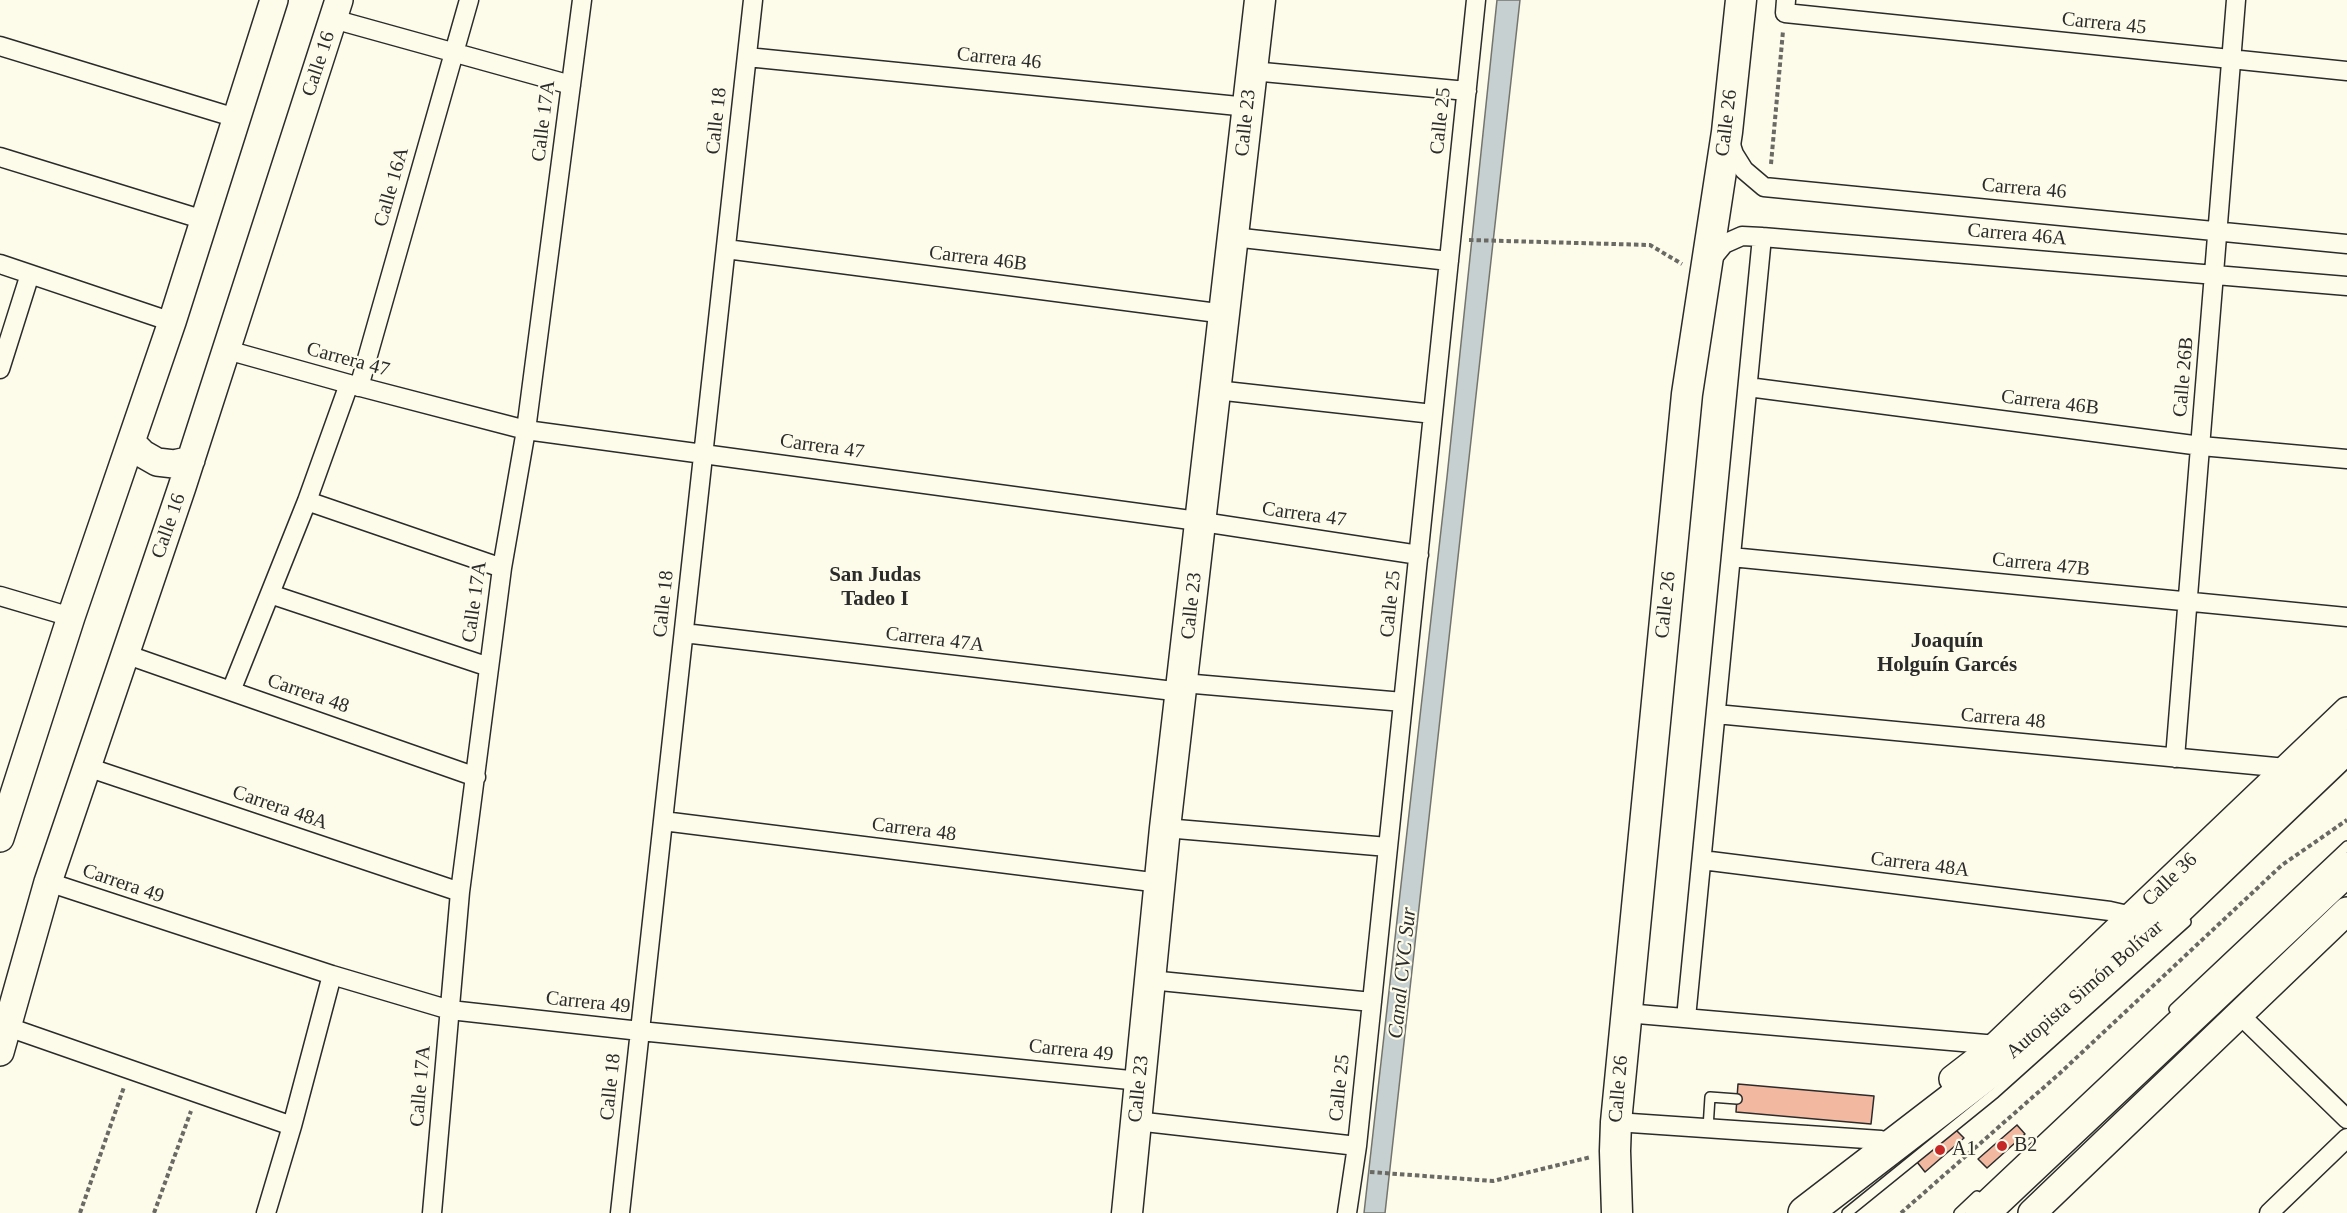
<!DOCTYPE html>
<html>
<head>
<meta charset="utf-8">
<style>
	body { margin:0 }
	canvas { display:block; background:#fdfbea }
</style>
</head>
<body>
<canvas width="2347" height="1213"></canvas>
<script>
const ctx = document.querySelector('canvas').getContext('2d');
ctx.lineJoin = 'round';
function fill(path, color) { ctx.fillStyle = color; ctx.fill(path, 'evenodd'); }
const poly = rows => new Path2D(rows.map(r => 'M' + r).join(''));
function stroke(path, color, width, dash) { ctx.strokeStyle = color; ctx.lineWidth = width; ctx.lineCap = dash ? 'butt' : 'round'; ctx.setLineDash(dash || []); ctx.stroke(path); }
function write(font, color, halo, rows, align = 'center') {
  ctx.font = font + ' "Times New Roman",serif'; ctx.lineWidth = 4.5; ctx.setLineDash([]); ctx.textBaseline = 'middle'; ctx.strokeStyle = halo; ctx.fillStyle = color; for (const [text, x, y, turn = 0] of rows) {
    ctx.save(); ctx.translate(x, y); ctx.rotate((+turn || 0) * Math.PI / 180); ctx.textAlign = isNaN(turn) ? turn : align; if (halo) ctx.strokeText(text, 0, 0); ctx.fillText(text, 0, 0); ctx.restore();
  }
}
const water = poly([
	[1497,0,1520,0,1385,1213,1364,1213,1447,477,1497,0]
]);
fill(water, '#c7d0d0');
stroke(water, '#74746e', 1.5);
const building = poly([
	[1738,1084,1874,1096,1871,1124,1736,1112,1738,1084],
	[2017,1125,2025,1134,1987,1168,1978,1159,2017,1125],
	[1955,1129,1964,1138,1925,1172,1917,1162,1955,1129]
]);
fill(building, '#f2b8a0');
stroke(building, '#2b2b2b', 1.5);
const lane = poly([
	[2174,1009,2347,846],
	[1708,1128,1710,1097,1737,1099],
	[1847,1213,1995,1093,2186,922],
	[1959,1213,1977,1196]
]);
const street = poly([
	[1786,0,1785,13,2347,71],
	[333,19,571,85],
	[0,46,236,118],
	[747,57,1248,107],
	[1252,71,1467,91],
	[1729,139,1734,154,1744,170,1764,187,2347,244],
	[0,157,204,220],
	[1233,237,1449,261],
	[726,249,1225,314],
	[1710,261,1724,244,1742,236,1762,237,2347,286],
	[0,264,172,322],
	[227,350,349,384,526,430,1183,519,1419,555],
	[0,369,30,274],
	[359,387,469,0],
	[1748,387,2201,446,2347,459],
	[1216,390,1433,414],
	[307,501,502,568],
	[1731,557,2347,617],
	[270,594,489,667],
	[0,596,71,617],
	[684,633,1182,692],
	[125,654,476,777],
	[1183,683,1403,702],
	[231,691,307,501,349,384],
	[1716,714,2286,768],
	[2175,758,2236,0],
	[87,767,460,892],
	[663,821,1160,883],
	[1165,828,1388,847],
	[1702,860,2110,911,2132,916],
	[48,882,332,975,450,1010,640,1031,1140,1081],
	[1150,980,1372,1002],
	[1626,1013,1997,1045],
	[2239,1014,2347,1119],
	[1686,1018,1762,237],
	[8,1027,292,1126],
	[1136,1121,1357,1146],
	[1616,1122,1881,1140],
	[266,1213,292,1126,332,975],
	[432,1213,460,892,502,568,526,430,582,0],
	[620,1213,753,0],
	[1347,1213,1357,1146,1476,0],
	[2269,1213,2347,1138]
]);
const secondary = poly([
	[131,442,143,454,157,462,174,464,191,460],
	[0,838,71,617,172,322,274,0],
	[0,1052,48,882,182,487,339,0],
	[1953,1079,1997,1045,2347,711],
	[2032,1213,2347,911]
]);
const primary = poly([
	[1127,1213,1165,828,1260,0],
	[1617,1213,1615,1151,1616,1122,1687,394,1727,132,1741,0]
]);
const highway = poly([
	[1805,1213,2008,1057,2151,933,2347,746],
	[1982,1213,2347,869]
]);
stroke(lane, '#2b2b2b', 12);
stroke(street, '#2b2b2b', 21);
stroke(secondary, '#2b2b2b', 30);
stroke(primary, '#2b2b2b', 33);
stroke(highway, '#2b2b2b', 36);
stroke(poly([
	[1771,164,1783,31],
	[1469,240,1650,245,1682,264],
	[1370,1172,1493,1181,1591,1157],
	[80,1213,124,1087],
	[154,1213,191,1111],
	[1901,1213,2059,1074,2282,865,2347,820]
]), '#6a6964', 4, [4.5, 3]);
stroke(lane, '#fdfbea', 9);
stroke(street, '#fdfbea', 18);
stroke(secondary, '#fdfbea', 27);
stroke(primary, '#fdfbea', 30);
stroke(highway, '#fdfbea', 33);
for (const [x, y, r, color] of [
	[2002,1146,6,"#c62828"],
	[1940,1150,6,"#c62828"]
]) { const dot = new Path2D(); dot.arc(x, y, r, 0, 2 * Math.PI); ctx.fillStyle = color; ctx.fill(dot); stroke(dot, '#fdfbea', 2); }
write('20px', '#2b2b2b', '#fdfbea', [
	["Carrera 45",2104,24,6],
	["Carrera 46",999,59,6],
	["Calle 16",319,64,-72],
	["Calle 17A",544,121,-83],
	["Calle 18",717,121,-84],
	["Calle 25",1441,121,-84],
	["Calle 23",1246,123,-84],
	["Calle 26",1727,123,-83],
	["Calle 16A",392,187,-74],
	["Carrera 46",2024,189,5],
	["Carrera 46A",2017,235,5],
	["Carrera 46B",978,259,7],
	["Carrera 47",348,360,15],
	["Calle 26B",2184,377,-85],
	["Carrera 46B",2050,403,7],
	["Carrera 47",822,447,8],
	["Carrera 47",1304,515,8],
	["Calle 16",169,526,-71],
	["Carrera 47B",2041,565,6],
	["Calle 17A",475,602,-82],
	["Calle 18",664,604,-84],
	["Calle 25",1391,604,-84],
	["Calle 26",1666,605,-84],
	["Calle 23",1192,606,-84],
	["Carrera 47A",935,640,7],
	["Carrera 48",308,694,19],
	["Carrera 48",2003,719,5],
	["Carrera 48A",280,808,19],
	["Carrera 48",914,830,7],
	["Carrera 48A",1920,865,7],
	["Calle 36",2170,880,-44],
	["Carrera 49",123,884,19],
	["Autopista Simón Bolívar",2085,990,-41],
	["Carrera 49",588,1003,6],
	["Carrera 49",1071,1051,6],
	["Calle 17A",421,1086,-85],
	["Calle 18",611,1087,-84],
	["Calle 25",1340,1088,-84],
	["Calle 23",1139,1089,-84],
	["Calle 26",1619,1089,-85]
]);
write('20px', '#2b2b2b', '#fdfbea', [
	["B2",2014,1146],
	["A1",1952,1150]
], 'left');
write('bold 21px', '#2b2b2b', '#fdfbea', [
	["San Judas",875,576],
	["Tadeo I",875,600],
	["Joaquín",1947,642],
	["Holguín Garcés",1947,666]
]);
write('italic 21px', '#2b2b2b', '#fdfbea', [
	["Canal CVC Sur",1403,973,-84]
]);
</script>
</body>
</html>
